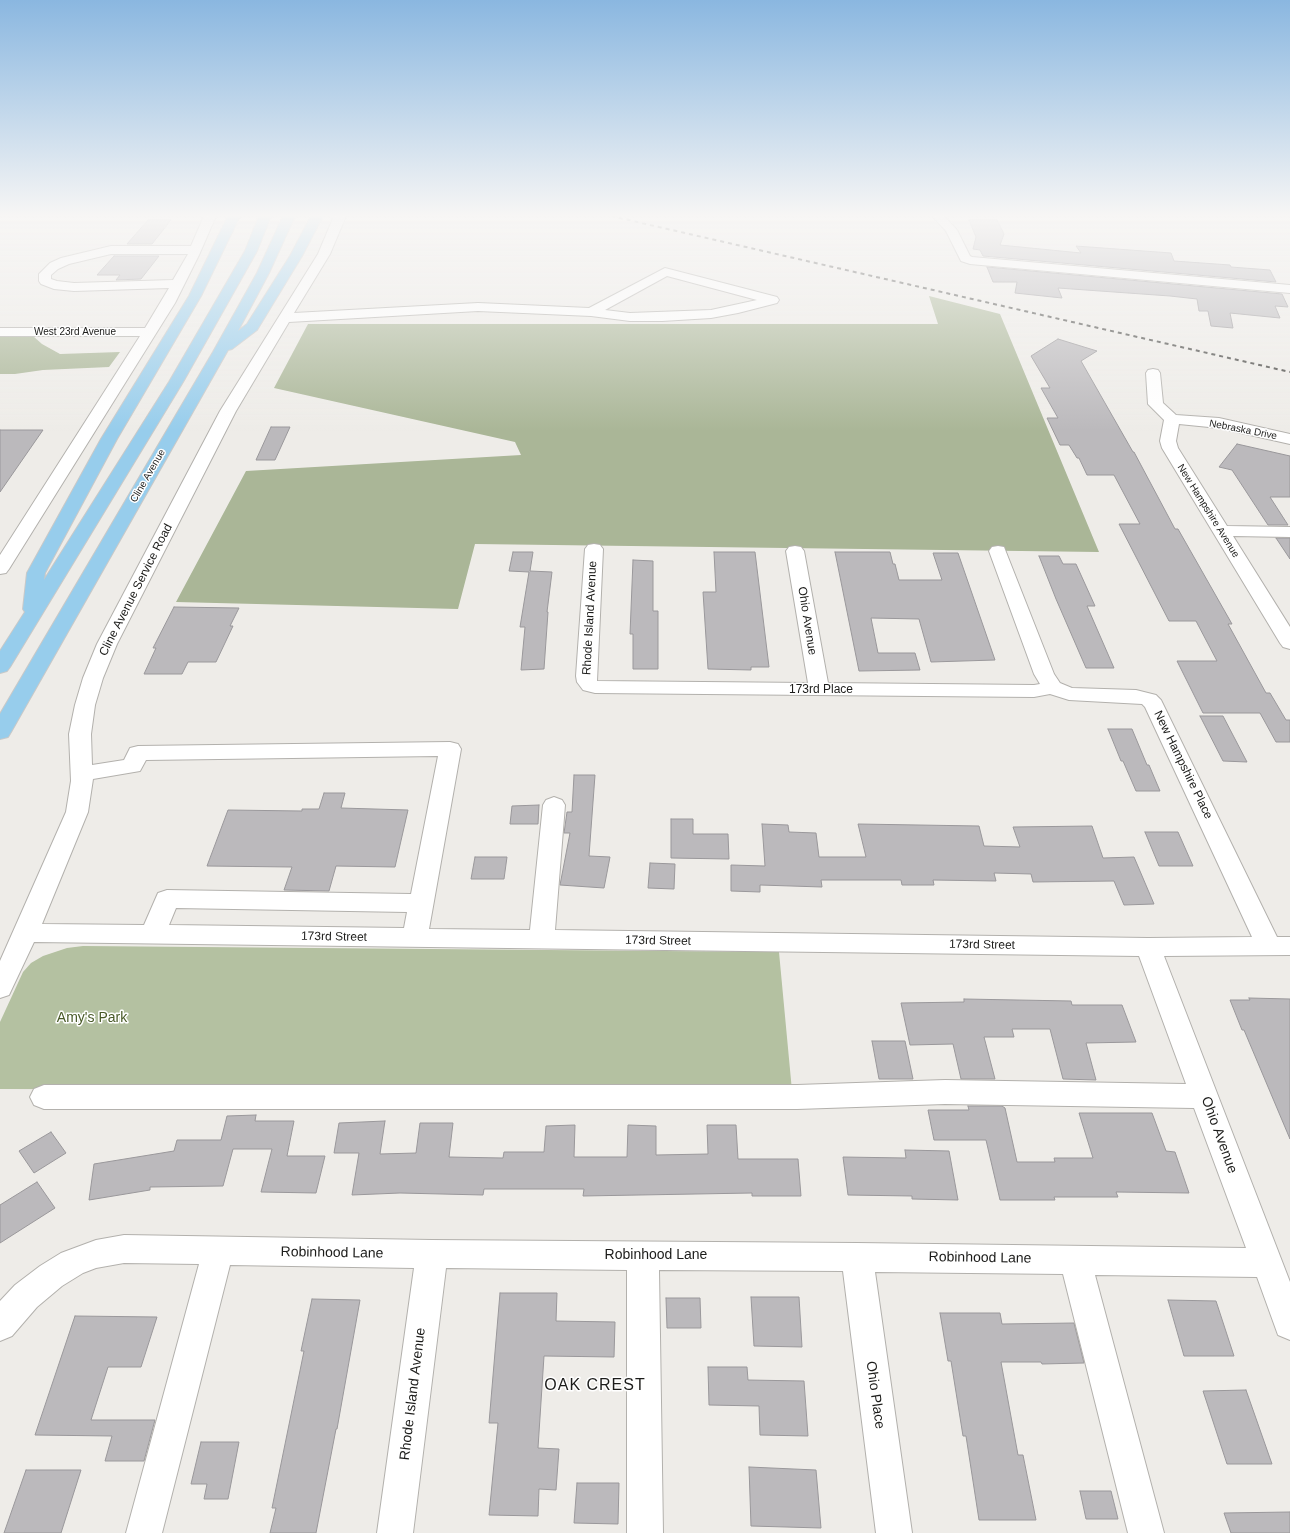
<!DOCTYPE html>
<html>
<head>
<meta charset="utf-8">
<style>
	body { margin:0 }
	canvas { display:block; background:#eeece8 }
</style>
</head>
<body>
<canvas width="1290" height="1533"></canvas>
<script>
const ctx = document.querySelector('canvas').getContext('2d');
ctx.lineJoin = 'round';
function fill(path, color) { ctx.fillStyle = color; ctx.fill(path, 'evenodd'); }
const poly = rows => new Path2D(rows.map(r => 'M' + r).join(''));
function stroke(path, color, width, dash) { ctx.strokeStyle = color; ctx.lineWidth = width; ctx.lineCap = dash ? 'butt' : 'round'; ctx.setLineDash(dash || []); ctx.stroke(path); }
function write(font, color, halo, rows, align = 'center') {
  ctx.font = font + ' Arial,sans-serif'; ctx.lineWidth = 3; ctx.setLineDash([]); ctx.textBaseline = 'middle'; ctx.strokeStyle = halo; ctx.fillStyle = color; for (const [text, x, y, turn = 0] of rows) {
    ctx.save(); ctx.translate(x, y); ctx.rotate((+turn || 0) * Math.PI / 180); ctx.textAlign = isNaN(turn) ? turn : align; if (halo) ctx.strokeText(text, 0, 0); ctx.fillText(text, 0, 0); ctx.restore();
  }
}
fill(poly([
	[83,946,779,952,792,1091,0,1089,0,1022,23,972,31,963,43,956,67,948]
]), '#b4c1a1');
fill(poly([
	[929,296,1000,314,1099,552,475,544,458,609,176,602,246,471,521,455,515,442,274,388,308,324,938,324],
	[0,336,33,336,42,344,60,354,120,352,109,367,43,370,15,374,0,374]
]), '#aab697');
const building = poly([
	[148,220,171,220,152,244,127,244,148,220],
	[969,220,997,220,1004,234,1000,245,1081,253,1076,246,1171,253,1174,261,1230,265,1231,267,1270,270,1276,282,983,256,980,250,973,249,976,237,969,220],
	[114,256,159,256,141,279,116,280,120,275,97,275,114,256],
	[987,267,1282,294,1288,307,1275,306,1280,318,1230,313,1233,328,1211,326,1208,311,1199,311,1197,299,1170,296,1058,288,1062,298,1015,293,1017,282,993,282,987,267],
	[1058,339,1097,351,1081,361,1133,452,1134,452,1175,529,1178,529,1232,624,1228,624,1266,693,1270,693,1286,720,1290,720,1290,742,1276,742,1260,713,1203,713,1177,661,1217,661,1196,621,1169,621,1119,524,1140,524,1114,475,1087,475,1079,458,1077,458,1069,445,1060,445,1047,418,1058,418,1041,388,1050,388,1031,356,1058,339],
	[271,427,290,427,275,460,256,460,271,427],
	[0,430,43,430,0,492,0,430],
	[1237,444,1290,456,1290,497,1270,497,1288,525,1268,525,1232,470,1219,467,1237,444],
	[1276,538,1290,538,1290,559,1276,538],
	[513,552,533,552,530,571,552,572,547,612,548,612,544,669,521,670,525,627,520,627,529,572,509,571,513,552],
	[714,552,755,552,769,667,751,667,751,670,708,669,703,592,716,592,714,552],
	[835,552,890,552,893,564,895,564,899,580,942,580,933,553,958,553,995,660,931,662,919,619,871,618,878,653,915,653,920,670,859,671,835,552],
	[1039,556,1059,556,1063,564,1076,564,1095,606,1087,606,1114,668,1086,668,1056,599,1039,556],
	[633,560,653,561,653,611,658,611,658,669,633,669,633,634,630,634,633,560],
	[174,607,239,608,230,626,233,626,216,662,188,662,182,674,144,674,156,648,153,648,174,607],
	[1200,716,1223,716,1247,762,1223,761,1200,716],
	[1108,729,1132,729,1147,765,1149,765,1160,791,1136,791,1123,761,1121,761,1108,729],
	[574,775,595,775,589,856,610,857,604,888,560,885,570,833,564,833,567,812,572,812,574,775],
	[324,793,345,793,341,808,408,810,395,867,336,866,329,891,284,890,292,867,207,866,228,810,302,811,302,809,319,809,324,793],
	[539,805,538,824,510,824,512,806,539,805],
	[671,819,693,819,693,834,728,834,729,859,671,858,671,819],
	[762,824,788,825,789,832,816,833,819,857,866,857,858,824,979,826,984,846,1020,847,1013,827,1092,826,1103,858,1134,857,1154,904,1124,905,1114,881,1033,882,1031,874,994,873,996,881,933,880,934,885,902,885,901,880,821,880,822,887,760,885,760,892,731,891,731,865,765,866,762,824],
	[1145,832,1178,832,1193,866,1159,866,1145,832],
	[475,857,507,857,504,879,471,879,475,857],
	[650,863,675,864,674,889,648,888,650,863],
	[1249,998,1290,999,1290,1139,1244,1030,1242,1030,1230,1000,1250,1000,1249,998],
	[964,999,1071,1001,1072,1005,1122,1005,1136,1042,1086,1043,1096,1080,1063,1079,1050,1029,1012,1029,1014,1037,984,1037,995,1079,961,1079,953,1044,910,1045,901,1003,964,1002,964,999],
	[872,1041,905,1041,913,1079,879,1079,872,1041],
	[968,1106,1002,1106,1005,1108,1017,1162,1055,1162,1054,1158,1093,1158,1079,1113,1152,1113,1166,1151,1175,1152,1189,1193,1116,1192,1118,1197,1054,1197,1055,1200,1000,1200,986,1140,934,1140,928,1110,969,1110,968,1106],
	[256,1115,255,1121,294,1121,287,1156,325,1156,316,1193,261,1192,272,1149,233,1149,223,1186,150,1187,150,1190,89,1200,94,1164,174,1151,177,1140,221,1140,227,1116,256,1115],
	[385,1121,380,1154,416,1153,420,1123,453,1123,449,1157,503,1158,504,1152,544,1152,546,1126,575,1125,574,1157,627,1157,628,1125,656,1126,656,1155,708,1154,707,1125,736,1125,738,1159,798,1159,801,1196,752,1196,752,1193,583,1196,584,1189,484,1189,483,1195,400,1193,352,1195,359,1153,334,1153,339,1123,385,1121],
	[51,1132,66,1153,34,1173,19,1151,51,1132],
	[905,1150,949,1151,958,1200,912,1199,912,1196,848,1195,843,1157,906,1158,905,1150],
	[37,1182,55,1208,0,1243,0,1205,37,1182],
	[500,1293,557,1293,556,1321,615,1322,614,1357,544,1356,538,1448,559,1449,556,1490,539,1489,538,1516,489,1515,498,1423,489,1423,500,1293],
	[751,1297,799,1297,802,1347,754,1346,751,1297],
	[666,1298,700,1298,701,1328,667,1328,666,1298],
	[312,1299,360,1300,337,1429,336,1429,316,1533,270,1533,276,1508,272,1508,304,1351,301,1351,312,1299],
	[1168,1300,1216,1301,1234,1356,1184,1356,1168,1300],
	[940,1313,1000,1313,1002,1324,1074,1323,1084,1363,1042,1364,1041,1362,1001,1362,1018,1455,1023,1455,1036,1520,979,1520,966,1436,963,1436,951,1361,948,1361,940,1313],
	[75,1316,157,1317,141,1367,108,1367,91,1420,155,1420,144,1461,105,1461,112,1436,35,1435,75,1316],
	[708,1367,747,1367,748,1380,804,1381,808,1436,760,1435,759,1406,709,1405,708,1367],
	[1246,1390,1272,1464,1227,1464,1203,1391,1246,1390],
	[201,1442,239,1442,228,1499,204,1499,207,1484,191,1484,201,1442],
	[749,1467,816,1470,821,1528,751,1526,749,1467],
	[26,1470,81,1470,61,1533,4,1533,26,1470],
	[577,1483,619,1483,618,1524,574,1523,577,1483],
	[1080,1491,1111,1491,1118,1519,1086,1519,1080,1491],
	[1290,1512,1290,1533,1231,1533,1224,1513,1290,1512]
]);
fill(building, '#bbb9bc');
stroke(building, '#9a989b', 1);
const minor = poly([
	[204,216,216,216,199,255,175,303,9,569,6,573,0,574,0,555,140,336,0,336,0,328,145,328,169,288,74,291,54,289,41,284,39,281,39,274,50,263,61,258,111,246,191,246,204,216],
	[111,254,188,254,173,280,74,283,57,281,51,279,51,275,58,269,69,264,111,254],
	[334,216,346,216,330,254,294,313,478,303,589,308,665,268,777,297,779,300,777,303,738,313,711,318,662,321,630,321,591,316,478,311,289,322,236,411,117,644,103,678,95,705,91,734,92,765,124,760,130,748,138,746,450,742,458,744,461,749,429,929,530,930,543,805,546,800,554,797,562,800,565,805,555,930,1148,938,1252,937,1145,707,1142,704,1069,700,1050,694,1034,697,595,693,583,690,577,682,576,676,585,549,588,545,594,544,600,545,603,549,597,681,808,683,786,551,789,547,795,546,801,547,804,551,828,683,1034,685,1040,684,1034,674,989,551,992,547,998,546,1004,547,1054,674,1060,683,1072,688,1136,690,1156,695,1161,700,1277,937,1290,937,1290,955,1164,956,1290,1282,1290,1340,1278,1335,1257,1277,1095,1275,1164,1533,1128,1533,1063,1274,875,1272,912,1533,876,1533,843,1271,659,1270,663,1533,627,1533,627,1270,446,1268,413,1533,377,1533,414,1268,230,1265,162,1533,126,1533,199,1264,124,1263,96,1268,83,1273,62,1286,37,1307,12,1336,0,1341,0,1301,15,1285,40,1266,61,1253,96,1240,124,1235,432,1240,857,1243,1246,1248,1194,1108,945,1104,797,1109,44,1109,34,1105,30,1097,34,1089,44,1085,797,1085,945,1080,1186,1084,1139,956,34,942,9,995,0,998,0,961,66,812,71,781,69,734,75,705,83,678,97,644,220,411,318,254,334,216],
	[667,276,757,300,711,310,630,313,605,310,667,276],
	[438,756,411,894,167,890,158,893,144,925,42,924,88,812,93,779,140,771,146,760,438,756],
	[176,908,407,912,404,928,169,925,176,908],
	[932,216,944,216,957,230,970,256,972,257,1290,285,1290,293,970,264,961,261,946,231,932,216],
	[1153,369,1158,370,1160,373,1163,403,1176,415,1219,418,1290,434,1290,444,1219,428,1179,424,1176,441,1178,448,1227,526,1290,527,1290,537,1233,536,1290,627,1290,649,1283,647,1280,643,1162,448,1160,441,1164,420,1148,404,1146,373,1148,370,1153,369]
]);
const highway = poly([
	[228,216,240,216,201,296,117,439,45,573,44,580,169,382,245,251,259,216,271,216,257,251,183,382,10,667,7,671,0,673,0,651,25,612,23,609,27,573,101,439,189,296,228,216],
	[283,216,295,216,269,273,238,331,247,324,290,256,311,216,323,216,302,256,257,330,232,349,228,350,11,732,8,737,0,739,0,714,213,352,257,273,283,216]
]);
stroke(minor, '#b3b1ad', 2);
stroke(highway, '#c9c9c8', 2);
fill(minor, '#fff');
fill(highway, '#97cdec');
stroke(poly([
	[611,216,1290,372]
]), '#494946', 2, [4, 4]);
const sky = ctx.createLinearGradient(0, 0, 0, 431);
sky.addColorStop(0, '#8ab7e0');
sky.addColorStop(0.5, '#f7f6f5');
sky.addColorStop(1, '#f7f6f500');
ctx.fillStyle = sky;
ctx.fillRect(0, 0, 1290, 431);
write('10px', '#1c1c1a', '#fff', [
	["West 23rd Avenue",75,332],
	["Nebraska Drive",1243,430,11],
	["Cline Avenue",148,476,-60],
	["New Hampshire Avenue",1208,511,58]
]);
write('12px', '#1c1c1a', '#fff', [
	["Cline Avenue Service Road",136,590,-63],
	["Rhode Island Avenue",590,618,-87],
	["Ohio Avenue",807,621,81],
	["173rd Place",821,690],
	["New Hampshire Place",1183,765,64],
	["173rd Street",334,937,1],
	["173rd Street",658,941,1],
	["173rd Street",982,945,1]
]);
write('14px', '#495a28', '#fff', [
	["Amy's Park",92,1018]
]);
write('14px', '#1c1c1a', '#fff', [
	["Ohio Avenue",1219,1135,70],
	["Robinhood Lane",332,1253,1],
	["Robinhood Lane",656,1255],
	["Robinhood Lane",980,1258,1],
	["Rhode Island Avenue",413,1394,-83],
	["Ohio Place",875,1395,82]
]);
ctx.letterSpacing = '1px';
write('16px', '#1c1c1a', '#fff', [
	["OAK CREST",595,1386]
]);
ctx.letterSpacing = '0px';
</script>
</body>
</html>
